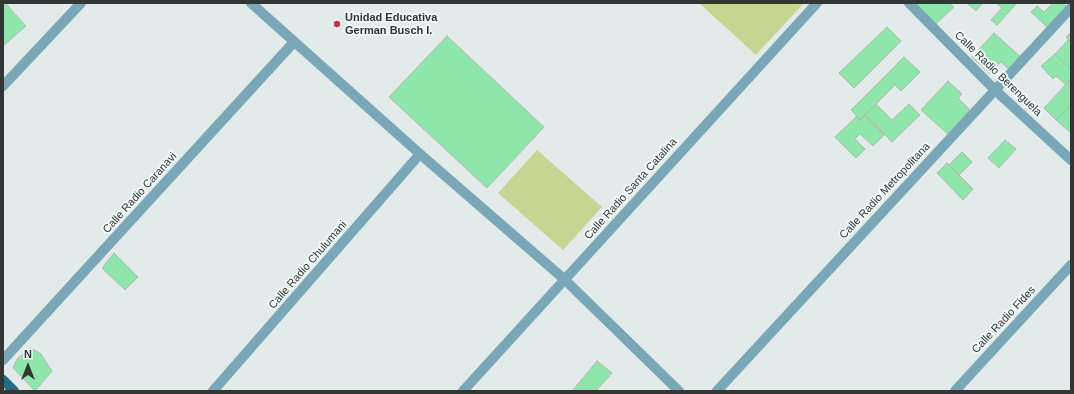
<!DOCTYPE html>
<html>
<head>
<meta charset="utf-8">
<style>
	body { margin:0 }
	#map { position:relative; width:1074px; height:394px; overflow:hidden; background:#e2ebea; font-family:Arial,sans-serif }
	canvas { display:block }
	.frame { position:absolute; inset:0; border:4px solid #323635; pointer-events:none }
	.north { position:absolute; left:8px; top:346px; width:40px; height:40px; -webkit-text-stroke:3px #eff8f7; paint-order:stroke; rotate:0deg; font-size:11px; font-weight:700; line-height:16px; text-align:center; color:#323635 }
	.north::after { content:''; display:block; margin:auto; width:14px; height:18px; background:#323635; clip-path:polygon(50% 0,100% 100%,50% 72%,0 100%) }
</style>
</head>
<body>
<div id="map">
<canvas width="1074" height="394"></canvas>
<div class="frame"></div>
<div class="north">N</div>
</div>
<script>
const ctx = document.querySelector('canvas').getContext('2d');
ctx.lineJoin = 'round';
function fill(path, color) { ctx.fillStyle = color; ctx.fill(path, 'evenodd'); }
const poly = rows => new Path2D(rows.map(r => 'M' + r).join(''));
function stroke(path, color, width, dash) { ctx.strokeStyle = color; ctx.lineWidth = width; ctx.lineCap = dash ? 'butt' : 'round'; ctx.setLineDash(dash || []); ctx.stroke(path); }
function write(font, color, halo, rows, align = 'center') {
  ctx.font = font + ' Arial,sans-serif'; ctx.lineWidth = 4; ctx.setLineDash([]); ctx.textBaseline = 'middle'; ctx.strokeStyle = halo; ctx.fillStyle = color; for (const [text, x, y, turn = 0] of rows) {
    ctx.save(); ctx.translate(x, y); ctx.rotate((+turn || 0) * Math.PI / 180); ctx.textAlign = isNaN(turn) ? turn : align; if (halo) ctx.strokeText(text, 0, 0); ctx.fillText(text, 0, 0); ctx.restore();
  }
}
fill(poly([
	[699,3,804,3,756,55],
	[537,150,602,207,563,250,498,193]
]), '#c7d593');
const building = poly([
	[913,3,950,3,954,7,935,25,913,3],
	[967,3,983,3,976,11,967,3],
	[996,3,1017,3,997,25,991,20,1002,8,996,3],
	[1053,3,1063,3,1068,8,1049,29,1031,12,1037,6,1044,12,1053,3],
	[6,4,26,26,3,46,3,7,6,4],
	[887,27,901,41,854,88,839,73,887,27],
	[1071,32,1071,43,1066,37,1071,32],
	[994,33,1023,59,1011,71,1001,62,990,74,972,57,994,33],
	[447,36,544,127,487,188,389,97,447,36],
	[1068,40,1071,43,1071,70,1055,54,1068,40],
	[1055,54,1071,70,1071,79,1066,85,1056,76,1053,79,1041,66,1055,54],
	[904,57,920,72,901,91,895,85,860,120,851,110,904,57],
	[1071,79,1071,105,1056,120,1044,108,1071,79],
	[948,81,962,94,958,98,969,109,969,117,951,137,921,110,948,81],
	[876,104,892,120,909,104,920,115,892,142,865,115,876,104],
	[1071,105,1071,133,1056,120,1071,105],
	[865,115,884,135,873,146,860,134,855,139,865,149,856,158,835,137,857,116,860,120,865,115],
	[1005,140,1016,149,999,168,988,158,1005,140],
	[962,152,972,162,959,175,949,165,962,152],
	[947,163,973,189,963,200,937,173,947,163],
	[114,253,138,277,125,290,102,268,114,253],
	[31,348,41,354,52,371,35,391,13,368,17,359,31,348],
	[597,361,612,373,596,391,574,391,573,390,597,361]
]);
fill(building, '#8fe6aa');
stroke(building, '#b1b8b3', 1);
stroke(poly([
	[251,3,420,154,564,279,679,391],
	[909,3,995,90,1071,160],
	[3,360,294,42],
	[213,391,420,154],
	[463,391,817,3],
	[717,391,1071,8],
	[955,391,1071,265]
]), '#7aa7b8', 10);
stroke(poly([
	[3,86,81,3]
]), '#7aa7b8', 10);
stroke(poly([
	[3,380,14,391]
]), '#1f6c84', 10);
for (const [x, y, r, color] of [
	[337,24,4,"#c33352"]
]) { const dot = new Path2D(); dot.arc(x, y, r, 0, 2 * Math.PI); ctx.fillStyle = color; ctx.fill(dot); stroke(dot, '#eff8f7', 1.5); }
write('bold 11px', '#323635', '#eff8f7', [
	["Unidad Educativa",345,18],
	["German Busch I.",345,31]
], 'left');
write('11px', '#323635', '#eff8f7', [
	["Calle Radio Berenguela",998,74,44],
	["Calle Radio Santa Catalina",631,189,-48],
	["Calle Radio Metropolitana",885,191,-47],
	["Calle Radio Caranavi",140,193,-48],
	["Calle Radio Chulumani",308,265,-49],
	["Calle Radio Fides",1004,320,-47]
]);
</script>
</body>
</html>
